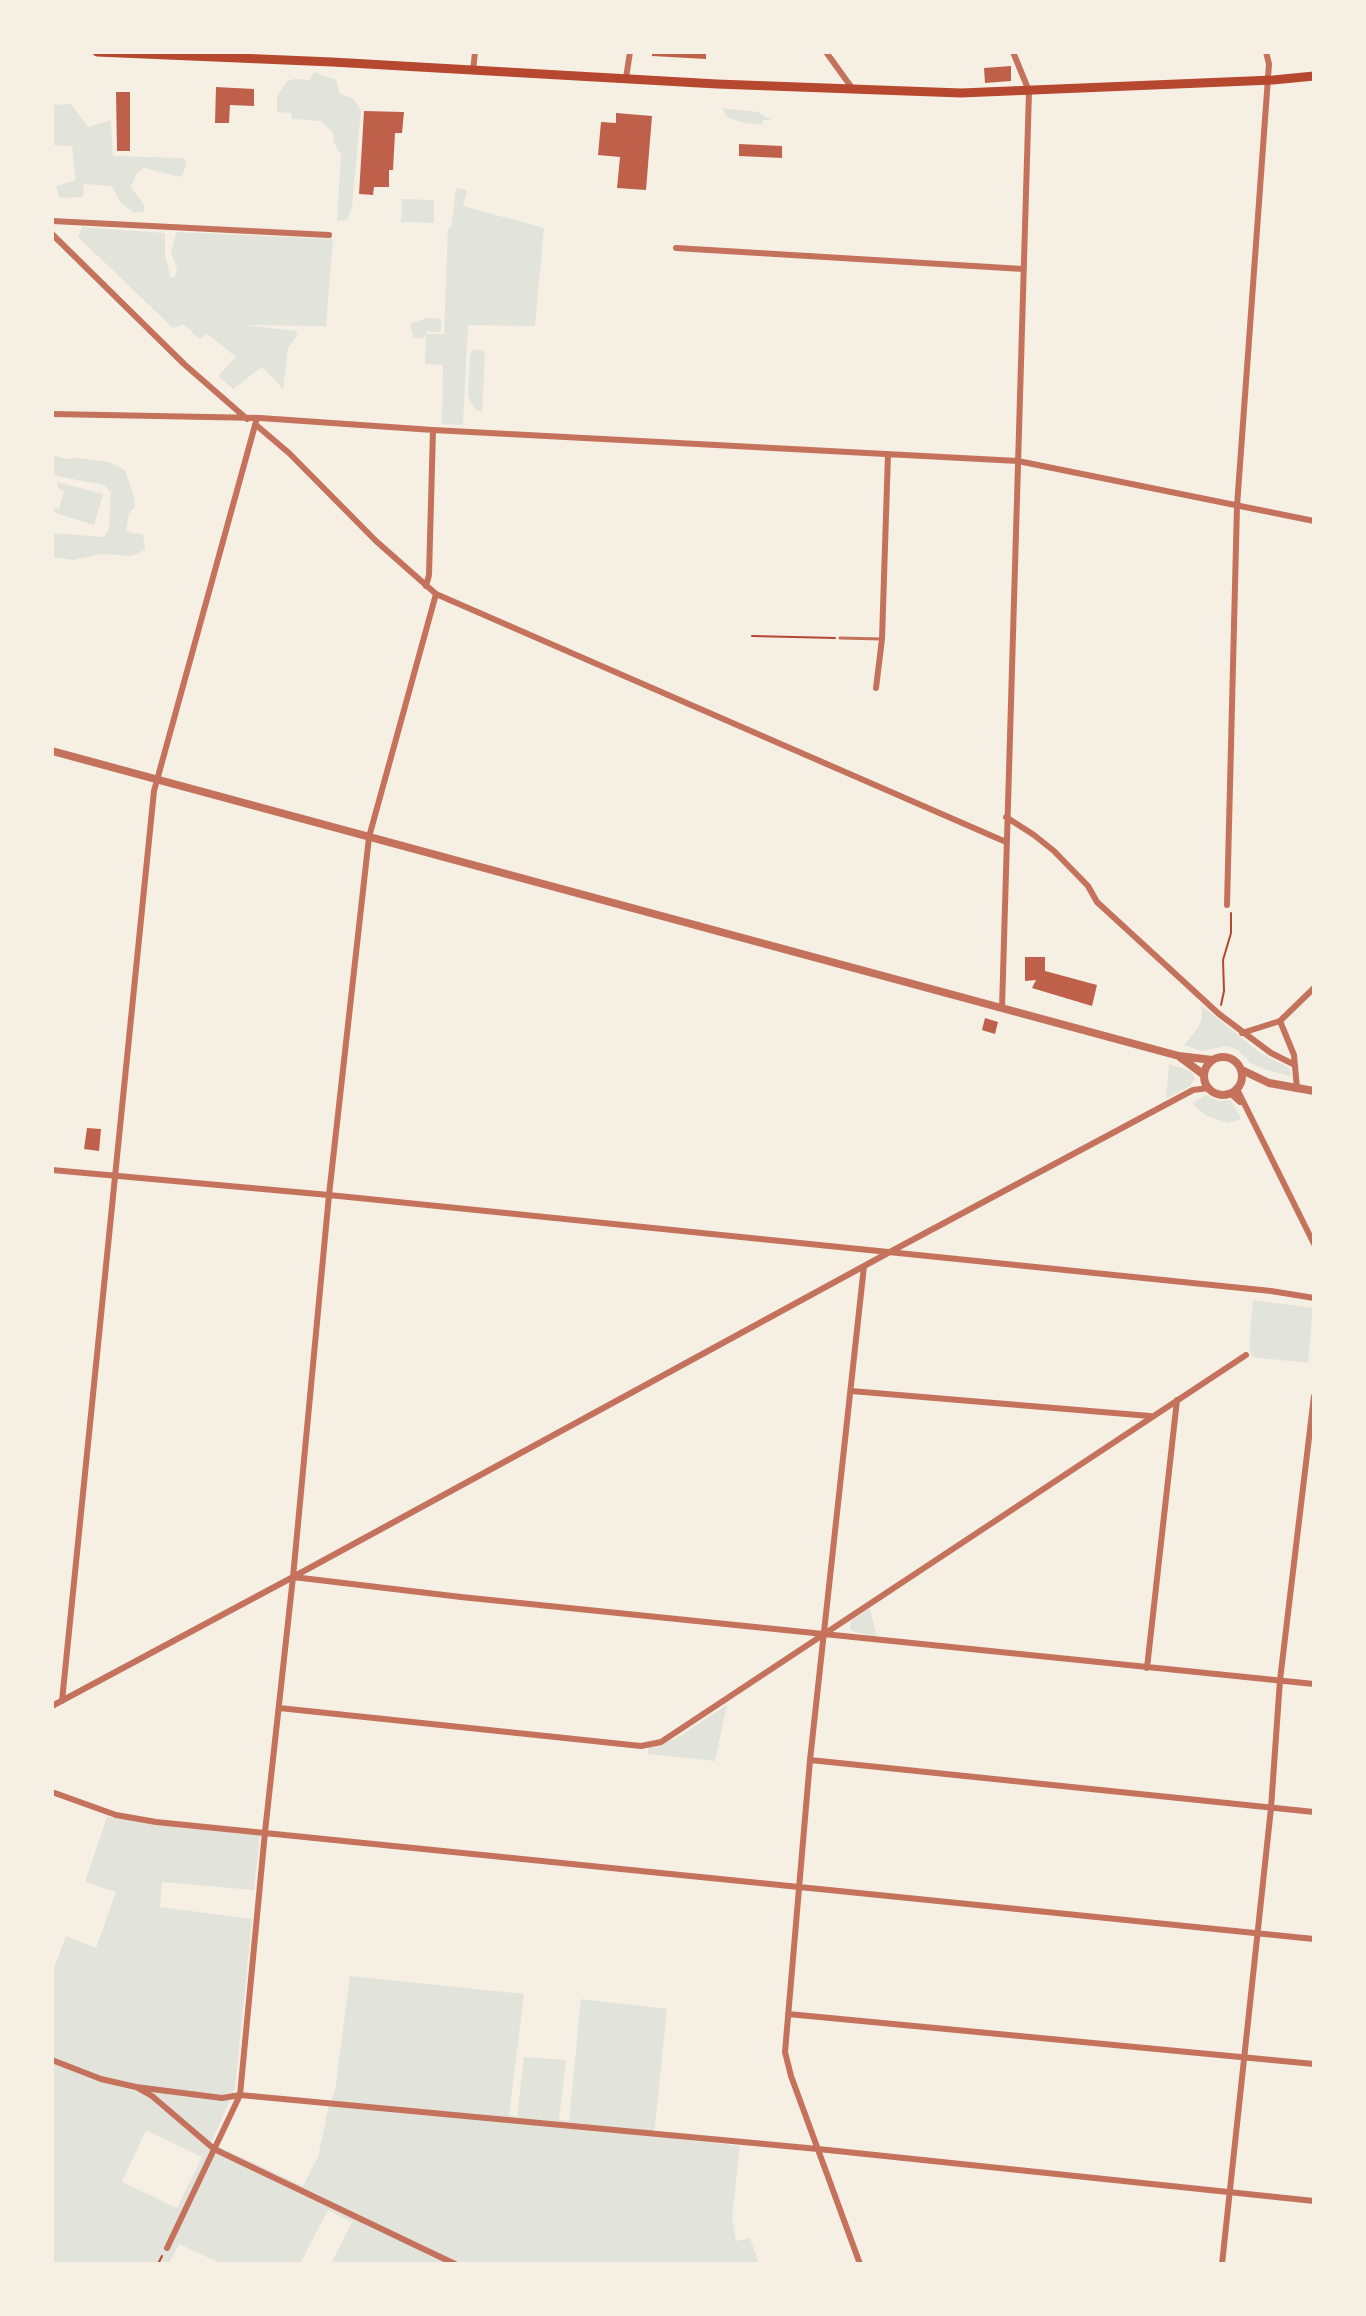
<!DOCTYPE html>
<html>
<head>
<meta charset="utf-8">
<style>
	body { margin:0 }
	#map { position:relative; width:1366px; height:2316px; overflow:hidden; background:#f6efe4; font-family:Rubik,sans-serif }
	canvas { display:block }
	.frame { position:absolute; inset:0; border:54px solid #f6efe4; pointer-events:none }
</style>
</head>
<body>
<div id="map">
<canvas width="1366" height="2316"></canvas>
<div class="frame"></div>
</div>
<script>
const ctx = document.querySelector('canvas').getContext('2d');
ctx.lineJoin = 'round';
function fill(path, color) { ctx.fillStyle = color; ctx.fill(path, 'evenodd'); }
const poly = rows => new Path2D(rows.map(r => 'M' + r).join(''));
function stroke(path, color, width, dash) { ctx.strokeStyle = color; ctx.lineWidth = width; ctx.lineCap = dash ? 'butt' : 'round'; ctx.setLineDash(dash || []); ctx.stroke(path); }
fill(poly([
	[314,72,336,80,340,94,353,98,361,111,352,207,347,220,337,221,341,155,334,143,333,133,321,121,292,119,291,113,277,112,277,96,287,81,295,79,310,80],
	[71,104,88,127,111,120,113,156,181,158,186,160,186,166,181,177,144,168,136,174,131,187,144,205,144,212,134,213,121,203,112,186,84,184,83,197,59,198,56,186,76,180,72,146,52,145,52,105],
	[722,108,758,112,771,120,763,120,762,125,744,123,727,117],
	[456,188,467,190,463,206,544,228,535,326,468,325,463,425,442,424,443,365,425,364,426,334,444,334,448,228,451,227],
	[402,199,434,200,434,223,401,222],
	[82,227,165,233,165,256,171,278,175,277,177,267,171,254,176,232,333,239,326,326,244,325,296,331,297,336,288,347,283,389,262,367,233,389,218,376,236,357,207,334,199,339,184,324,173,328,78,237],
	[427,318,441,319,441,332,427,331,423,339,413,337,410,324],
	[478,349,485,352,482,413,474,408,468,396,470,354,473,350],
	[52,455,66,459,78,458,109,462,125,470,134,497,135,507,129,513,126,530,131,533,143,534,145,550,131,556,102,554,73,560,52,557,52,533,104,537,109,529,111,492,103,485,52,475],
	[57,482,103,494,94,525,52,512,52,507,59,509,64,491,59,489],
	[1201,1005,1260,1053,1288,1067,1292,1073,1289,1076,1261,1068,1251,1063,1238,1050,1227,1046,1201,1051,1184,1045,1198,1028,1202,1018],
	[1169,1064,1191,1071,1195,1078,1190,1086,1166,1099],
	[1206,1095,1218,1101,1231,1100,1241,1119,1227,1123,1205,1115,1192,1103],
	[1253,1300,1313,1308,1308,1363,1252,1357,1249,1348],
	[870,1608,877,1637,854,1632,850,1629,851,1621],
	[727,1705,715,1761,648,1754,648,1748,675,1739],
	[107,1817,260,1835,254,1890,162,1882,160,1907,252,1919,235,2089,211,2143,303,2186,318,2157,329,2104,335,2091,350,1976,524,1994,509,2115,517,2117,524,2057,566,2060,559,2120,569,2121,581,1999,667,2009,654,2136,740,2146,732,2217,736,2241,750,2238,759,2264,331,2264,352,2222,328,2210,300,2264,222,2264,179,2244,169,2264,52,2264,52,1973,66,1936,96,1948,116,1892,85,1882],
	[146,2130,202,2157,177,2208,122,2182]
]), '#e2e4dc');
fill(poly([
	[652,52,706,52,706,59,652,56],
	[1011,66,1011,81,985,83,984,68],
	[216,87,254,89,254,106,230,105,229,123,215,123],
	[116,92,130,92,130,151,117,151],
	[364,111,404,112,402,133,395,133,393,170,389,170,389,187,374,187,373,195,359,194],
	[616,113,652,116,646,190,617,188,620,157,598,155,601,122,616,123],
	[739,144,782,146,782,158,739,156],
	[1025,957,1045,957,1045,971,1097,985,1092,1006,1032,988,1036,980,1025,981],
	[985,1018,998,1022,995,1034,982,1030],
	[87,1128,101,1129,99,1151,84,1149]
]), '#bf614a');
stroke(poly([
	[752,636,835,638],
	[1221,1005,1224,991,1223,960,1231,933,1231,913],
	[158,2264,162,2256]
]), '#b5482f', 2);
stroke(poly([
	[840,638,881,639]
]), '#c5725c', 3);
stroke(poly([
	[826,52,852,88],
	[473,71,475,52],
	[626,78,630,52],
	[52,221,329,235],
	[52,234,184,364,247,419],
	[676,248,1023,269],
	[52,414,260,418,433,430,1018,461,1314,521],
	[256,425,289,453,376,541,436,594,1006,842],
	[426,586,429,575,433,430],
	[876,688,882,639,888,454],
	[1006,817,1034,835,1054,851,1088,886,1097,902,1219,1014,1271,1053,1295,1065],
	[1227,905,1237,506,1269,64,1266,52],
	[1002,1008,1029,91,1013,52],
	[1280,1021,1294,1055,1297,1089],
	[1242,1033,1280,1021,1314,988],
	[1237,1089,1314,1244],
	[1230,1093,1240,1102],
	[52,1170,329,1195,1271,1291,1314,1298],
	[851,1391,1150,1416],
	[293,1577,461,1597,1314,1684],
	[1147,1668,1177,1400],
	[62,1701,154,791,257,418],
	[52,1706,293,1577,888,1253,1193,1090,1209,1088],
	[279,1708,641,1746,661,1742,1246,1355],
	[810,1760,1314,1812],
	[52,1792,116,1815,156,1822,1314,1939],
	[788,2014,1314,2064],
	[52,2060,101,2079,136,2087,152,2096,214,2149,455,2264],
	[136,2087,222,2098,240,2095,818,2149,1314,2201],
	[167,2248,240,2095,265,1832,293,1577,329,1195,369,837,436,594],
	[860,2264,791,2076,785,2052,810,1760,864,1266],
	[1222,2264,1271,1808,1280,1680,1314,1396]
]), '#c5725c', 6);
stroke(poly([
	[52,751,1179,1056,1212,1060],
	[1180,1057,1204,1075],
	'1204 1076a19 19 0 1 1 38 0a19 19 0 1 1-38 0Z',
	[1242,1070,1269,1083,1314,1091]
]), '#c5725c', 8);
stroke(poly([
	[97,52,332,62,717,84,961,93,1273,80,1314,76]
]), '#b5482f', 9);
</script>
</body>
</html>
